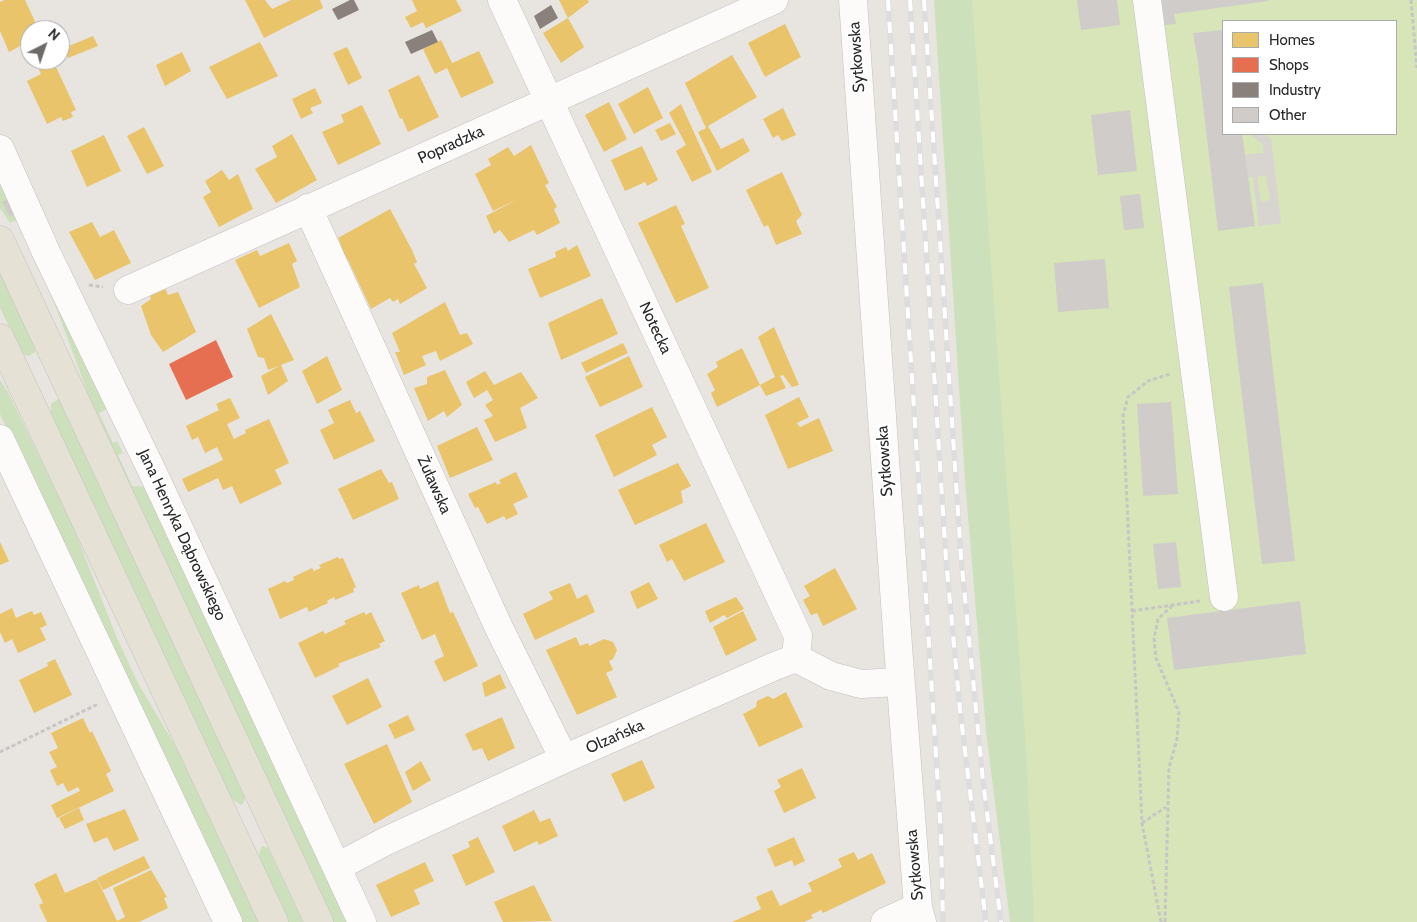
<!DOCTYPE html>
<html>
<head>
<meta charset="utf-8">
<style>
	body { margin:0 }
	#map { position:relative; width:1417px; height:922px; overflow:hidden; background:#e8e4e0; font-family:Cabin,sans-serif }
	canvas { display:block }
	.legend { position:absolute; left:1222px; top:20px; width:175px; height:115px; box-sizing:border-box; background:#fff; border:1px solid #aaa; margin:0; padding:6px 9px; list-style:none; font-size:15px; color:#2a2a2a }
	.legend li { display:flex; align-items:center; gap:10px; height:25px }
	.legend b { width:25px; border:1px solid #aaa }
	.north { position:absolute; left:20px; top:20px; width:50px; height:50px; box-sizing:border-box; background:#fff; border:1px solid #aaa; border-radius:50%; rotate:41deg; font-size:14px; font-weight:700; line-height:20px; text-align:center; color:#2a2a2a }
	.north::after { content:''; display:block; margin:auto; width:18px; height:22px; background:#6c6b6a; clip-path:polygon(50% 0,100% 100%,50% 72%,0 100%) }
</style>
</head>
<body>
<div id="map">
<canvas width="1417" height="922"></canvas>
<ul class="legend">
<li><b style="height:14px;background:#e9c46a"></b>Homes</li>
<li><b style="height:14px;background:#e76f51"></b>Shops</li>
<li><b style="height:14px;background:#8a817c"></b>Industry</li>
<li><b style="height:14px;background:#cfccc9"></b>Other</li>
</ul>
<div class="north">N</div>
</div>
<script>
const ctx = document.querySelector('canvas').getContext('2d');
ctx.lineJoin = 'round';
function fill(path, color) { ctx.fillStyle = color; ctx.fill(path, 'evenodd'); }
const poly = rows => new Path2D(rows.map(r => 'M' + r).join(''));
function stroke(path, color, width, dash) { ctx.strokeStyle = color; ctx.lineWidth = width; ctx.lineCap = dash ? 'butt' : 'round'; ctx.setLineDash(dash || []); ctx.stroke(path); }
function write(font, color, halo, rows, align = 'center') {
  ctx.font = font + ' Cabin,sans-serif'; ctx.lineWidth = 5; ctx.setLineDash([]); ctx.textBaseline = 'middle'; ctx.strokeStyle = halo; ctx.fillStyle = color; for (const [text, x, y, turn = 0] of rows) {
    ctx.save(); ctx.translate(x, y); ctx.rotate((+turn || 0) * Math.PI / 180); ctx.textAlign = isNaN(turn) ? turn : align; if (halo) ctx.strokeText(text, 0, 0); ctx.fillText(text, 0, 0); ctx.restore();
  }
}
fill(poly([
	[934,0,1077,0,1073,922,1010,922,986,731,965,480],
	[0,164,18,220,10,223,0,208],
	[0,273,35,347,35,352,29,356,22,354,0,308],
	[61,298,114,405,99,413,113,443,117,441,123,453,118,455,132,486,153,487,356,922,332,922,97,418,54,302],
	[0,380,8,392,72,524,117,638,138,683,176,747,259,922,237,922,0,414],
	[59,399,245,796,244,802,241,805,230,798,51,415,51,404],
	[262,846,268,848,303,922,288,922,258,857]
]), '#cce1bb');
fill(poly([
	[972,0,1417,0,1417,922,1034,922,1026,750],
	[1223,21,1396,21,1396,134,1223,134]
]), '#d7e5b8');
fill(poly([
	[1250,134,1264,134,1271,139,1281,223,1259,226,1253,177,1247,177,1244,155,1264,153,1263,144],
	[1266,175,1270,200,1261,202,1257,177]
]), '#d8d4d0');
fill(poly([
	[5,0,25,0,39,30,30,30,30,51,26,43,9,52,0,31,0,2],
	[245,0,265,0,272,9,291,0,320,0,323,8,264,38],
	[412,0,456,0,462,11,426,28,423,22,411,28,405,17,417,11],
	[559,0,588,0,589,2,568,18,584,47,561,63,543,33,568,18],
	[785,24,801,57,765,77,748,43],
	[93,36,98,46,68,58,64,48],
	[441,40,452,63,479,51,494,83,461,98,447,68,435,74,423,49],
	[260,42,278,76,227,99,209,67],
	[347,47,362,78,348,85,333,53],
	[182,52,191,71,165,86,156,65],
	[732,55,757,97,708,126,721,149,743,138,750,151,717,171,698,132,706,128,685,83],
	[50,65,52,69,56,67,76,110,71,112,73,117,63,121,61,117,47,124,27,81,41,74,39,70],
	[419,75,439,117,408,132,402,118,400,119,388,90],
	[648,87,663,118,634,134,618,104],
	[315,88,322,103,310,108,313,113,301,119,292,99],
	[609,102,627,139,604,152,585,115],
	[681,104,712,172,692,182,676,151,686,145,669,113],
	[362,105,381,144,338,165,322,132,344,122,341,115],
	[783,108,796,135,782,141,778,135,773,138,763,119],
	[670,123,676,134,661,141,655,130],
	[144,127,164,166,147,174,127,136],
	[292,134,317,180,276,203,255,169,277,157,272,146],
	[104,135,121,171,87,187,71,151],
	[531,145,549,183,545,185,557,207,554,209,560,223,537,235,534,230,509,242,500,230,494,234,486,216,518,199,493,211,475,174,491,165,488,159,508,147,514,156],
	[642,146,658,180,647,186,645,182,625,191,611,160],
	[222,170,229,180,238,174,253,209,219,227,203,197,211,192,205,181],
	[782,172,802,215,796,221,802,234,776,245,768,225,764,227,746,190],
	[676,205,685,224,681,226,709,288,676,303,638,223],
	[390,209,412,250,417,262,414,264,427,288,400,304,398,299,393,302,390,298,371,309,348,260,340,264,334,247,341,244,338,238],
	[92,222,100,237,114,230,131,263,95,280,69,232],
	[289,243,297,261,292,264,300,287,259,308,235,260,257,250,260,256],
	[577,245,591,276,540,298,528,269,556,257,555,252,566,247,568,251],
	[163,283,168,295,178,292,196,332,163,352,151,335,141,306,151,299,148,290],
	[602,298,618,334,561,360,548,323],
	[445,302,460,335,467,333,473,344,440,361,436,351,422,356,426,365,404,375,395,352,400,352,392,333],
	[271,314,294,360,281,365,288,381,268,395,261,376,279,366,268,370,264,358,258,357,247,329],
	[774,327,799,385,792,387,783,375,780,376,786,388,766,396,760,385,775,377,758,337],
	[623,343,628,353,586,373,581,363],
	[742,348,760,385,717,407,711,393,715,390,707,374,718,367,716,362],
	[327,356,342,390,317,404,302,371],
	[629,356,643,387,600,407,585,377],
	[445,370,462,405,447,417,444,411,428,421,414,388,427,384,427,377],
	[485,371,494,385,521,372,538,398,520,408,527,428,495,442,484,420,493,416,485,405,493,400,487,390,474,398,466,382],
	[799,397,809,417,797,423,800,427,819,418,833,451,788,469,765,415],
	[230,398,240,418,227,424,234,439,246,433,245,430,269,419,289,463,275,470,282,484,240,504,232,486,223,490,218,478,188,492,182,479,223,460,217,447,205,453,198,437,192,440,186,426,219,410,216,404],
	[350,400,356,413,360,411,375,441,334,460,320,430,334,423,328,410],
	[652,407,667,437,652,445,657,455,614,477,595,435],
	[477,427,493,460,450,478,437,446],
	[678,463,691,486,681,491,683,503,635,525,618,490],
	[381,469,389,483,392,482,399,499,353,520,338,489],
	[516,472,528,497,513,504,518,514,506,520,504,516,487,524,478,507,475,508,468,494,496,482,497,485,501,483,499,480],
	[706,523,725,562,684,581,672,559,667,562,659,545],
	[0,542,9,561,0,565],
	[338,557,339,559,343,558,356,587,353,589,354,592,335,600,334,597,327,601,328,603,309,612,307,607,280,619,268,589,285,581,287,583,294,580,293,577,312,568,314,571,321,568,319,565],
	[835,568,857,609,823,626,817,613,811,615,803,600,810,596,804,586],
	[438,581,450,613,453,612,478,666,444,682,434,661,444,656,435,634,422,640,401,593,419,585,420,589],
	[649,582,658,599,637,609,630,592],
	[570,583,577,599,587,594,595,612,535,640,523,614,553,599,549,592],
	[736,597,744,609,727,618,724,615,710,623,705,611],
	[12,608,16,618,32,611,34,615,41,612,47,625,40,628,46,640,18,653,12,639,5,643,0,632,0,614],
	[743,611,757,640,726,656,713,627],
	[364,612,366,615,371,612,385,641,379,644,381,647,338,664,340,666,315,678,298,643,323,631,325,634,346,624,344,621],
	[576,637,580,646,588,643,589,646,604,639,613,642,617,650,613,659,609,661,613,670,606,673,617,697,577,715,546,650],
	[55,659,72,695,34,713,19,680,48,666,47,663],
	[500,674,506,688,485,697,482,683],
	[368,678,382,707,347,725,332,696],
	[786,692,803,727,759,747,743,714,756,707,757,701,768,696,773,699],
	[408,715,415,730,395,739,388,725],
	[502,717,515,748,488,761,482,748,473,751,465,734],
	[83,718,90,733,92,731,111,771,106,774,114,791,57,818,51,805,80,791,78,787,68,792,63,783,57,786,52,775,50,770,57,767,49,752,58,748,51,733],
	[387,744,412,802,374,824,344,764],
	[642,760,655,788,624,802,611,774],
	[421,761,431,780,413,791,405,772],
	[802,768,816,798,784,813,774,791,781,787,777,780],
	[79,808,84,820,65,829,59,818],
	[125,809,139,840,114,851,107,837,94,843,86,824],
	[534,810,540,822,550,818,558,836,539,845,537,841,514,852,502,826],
	[478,837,495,872,466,886,452,855,470,847,468,842],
	[794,837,805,861,794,866,792,860,775,867,767,849],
	[854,852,858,860,872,853,886,883,823,913,821,910,811,915,813,918,804,922,732,922,761,909,756,897,772,890,780,906,812,891,808,883,842,867,838,859],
	[144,856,150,868,103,890,97,878],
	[425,862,434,881,414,890,420,904,391,917,376,885],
	[151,870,167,897,164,898,168,908,139,922,47,922,39,905,43,903,34,884,56,873,65,893,97,879,117,921,125,917,113,888],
	[534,885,552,921,503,922,494,902]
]), '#e9c46a');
fill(poly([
	[216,340,233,377,186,400,169,364]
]), '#e76f51');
fill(poly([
	[350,0,354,0,359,10,338,20,332,9],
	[551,5,558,18,540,29,534,16],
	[432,30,438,42,411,54,405,42]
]), '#8a817c');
fill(poly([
	[1077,0,1117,0,1120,25,1081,30],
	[1161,0,1268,0,1268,1,1174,14,1176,24,1165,25],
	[1223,30,1223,134,1242,134,1255,226,1218,231,1198,62,1193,33],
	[1130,110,1137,171,1098,175,1091,115],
	[1140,194,1144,228,1124,230,1120,196],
	[10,198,17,213,10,217,2,202],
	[1105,259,1109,308,1058,312,1054,263],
	[1263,283,1295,561,1262,564,1229,287],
	[1171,402,1178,494,1143,496,1137,404],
	[1176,542,1181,587,1158,589,1153,544],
	[1300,601,1306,654,1174,670,1167,618]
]), '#cfccc9');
const minor = poly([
	[502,0,798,636,796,658],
	[853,0,898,646,918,907,922,922],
	[1147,0,1224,597],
	[0,149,46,252,154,475,362,922],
	[308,208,499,628,564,759],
	[128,290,774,0],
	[0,439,228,922],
	[337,867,386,841,564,759,775,666,796,658,831,676,861,684,900,682],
	[885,922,918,907]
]);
const major = poly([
	[0,240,319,922],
	[0,338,274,922]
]);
stroke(minor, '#c2c1c1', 29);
stroke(major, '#c4c3c1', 29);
stroke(poly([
	[1411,0,1417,68],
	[89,285,103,287],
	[1132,611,1200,601],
	[0,752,98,704],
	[1142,823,1166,807],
	[1161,922,1142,823,1123,416,1128,397,1148,381,1170,374],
	[1165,922,1169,768,1177,739,1179,712,1156,658,1154,638,1158,619,1173,605]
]), '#c6c6c5', 3, [4, 2.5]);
stroke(minor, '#fcfbfa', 28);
stroke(major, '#e5e1d4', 28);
const rail = poly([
	[888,0,941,834,943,922],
	[910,0,946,559,960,710,986,922],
	[924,0,961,557,983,781,1001,922]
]);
stroke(rail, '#deddde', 5.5);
stroke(rail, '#fff', 4, [11]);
write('16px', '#2a2a2a', '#fff', [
	["Sytkowska",857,57,-94],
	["Popradzka",451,145,-24],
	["Notecka",655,328,65],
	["Sytkowska",885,461,-94],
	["Żuławska",434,485,66],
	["Jana Henryka Dąbrowskiego",182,535,65],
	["Olzańska",615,737,-24],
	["Sytkowska",915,865,-95]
]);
</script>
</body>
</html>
